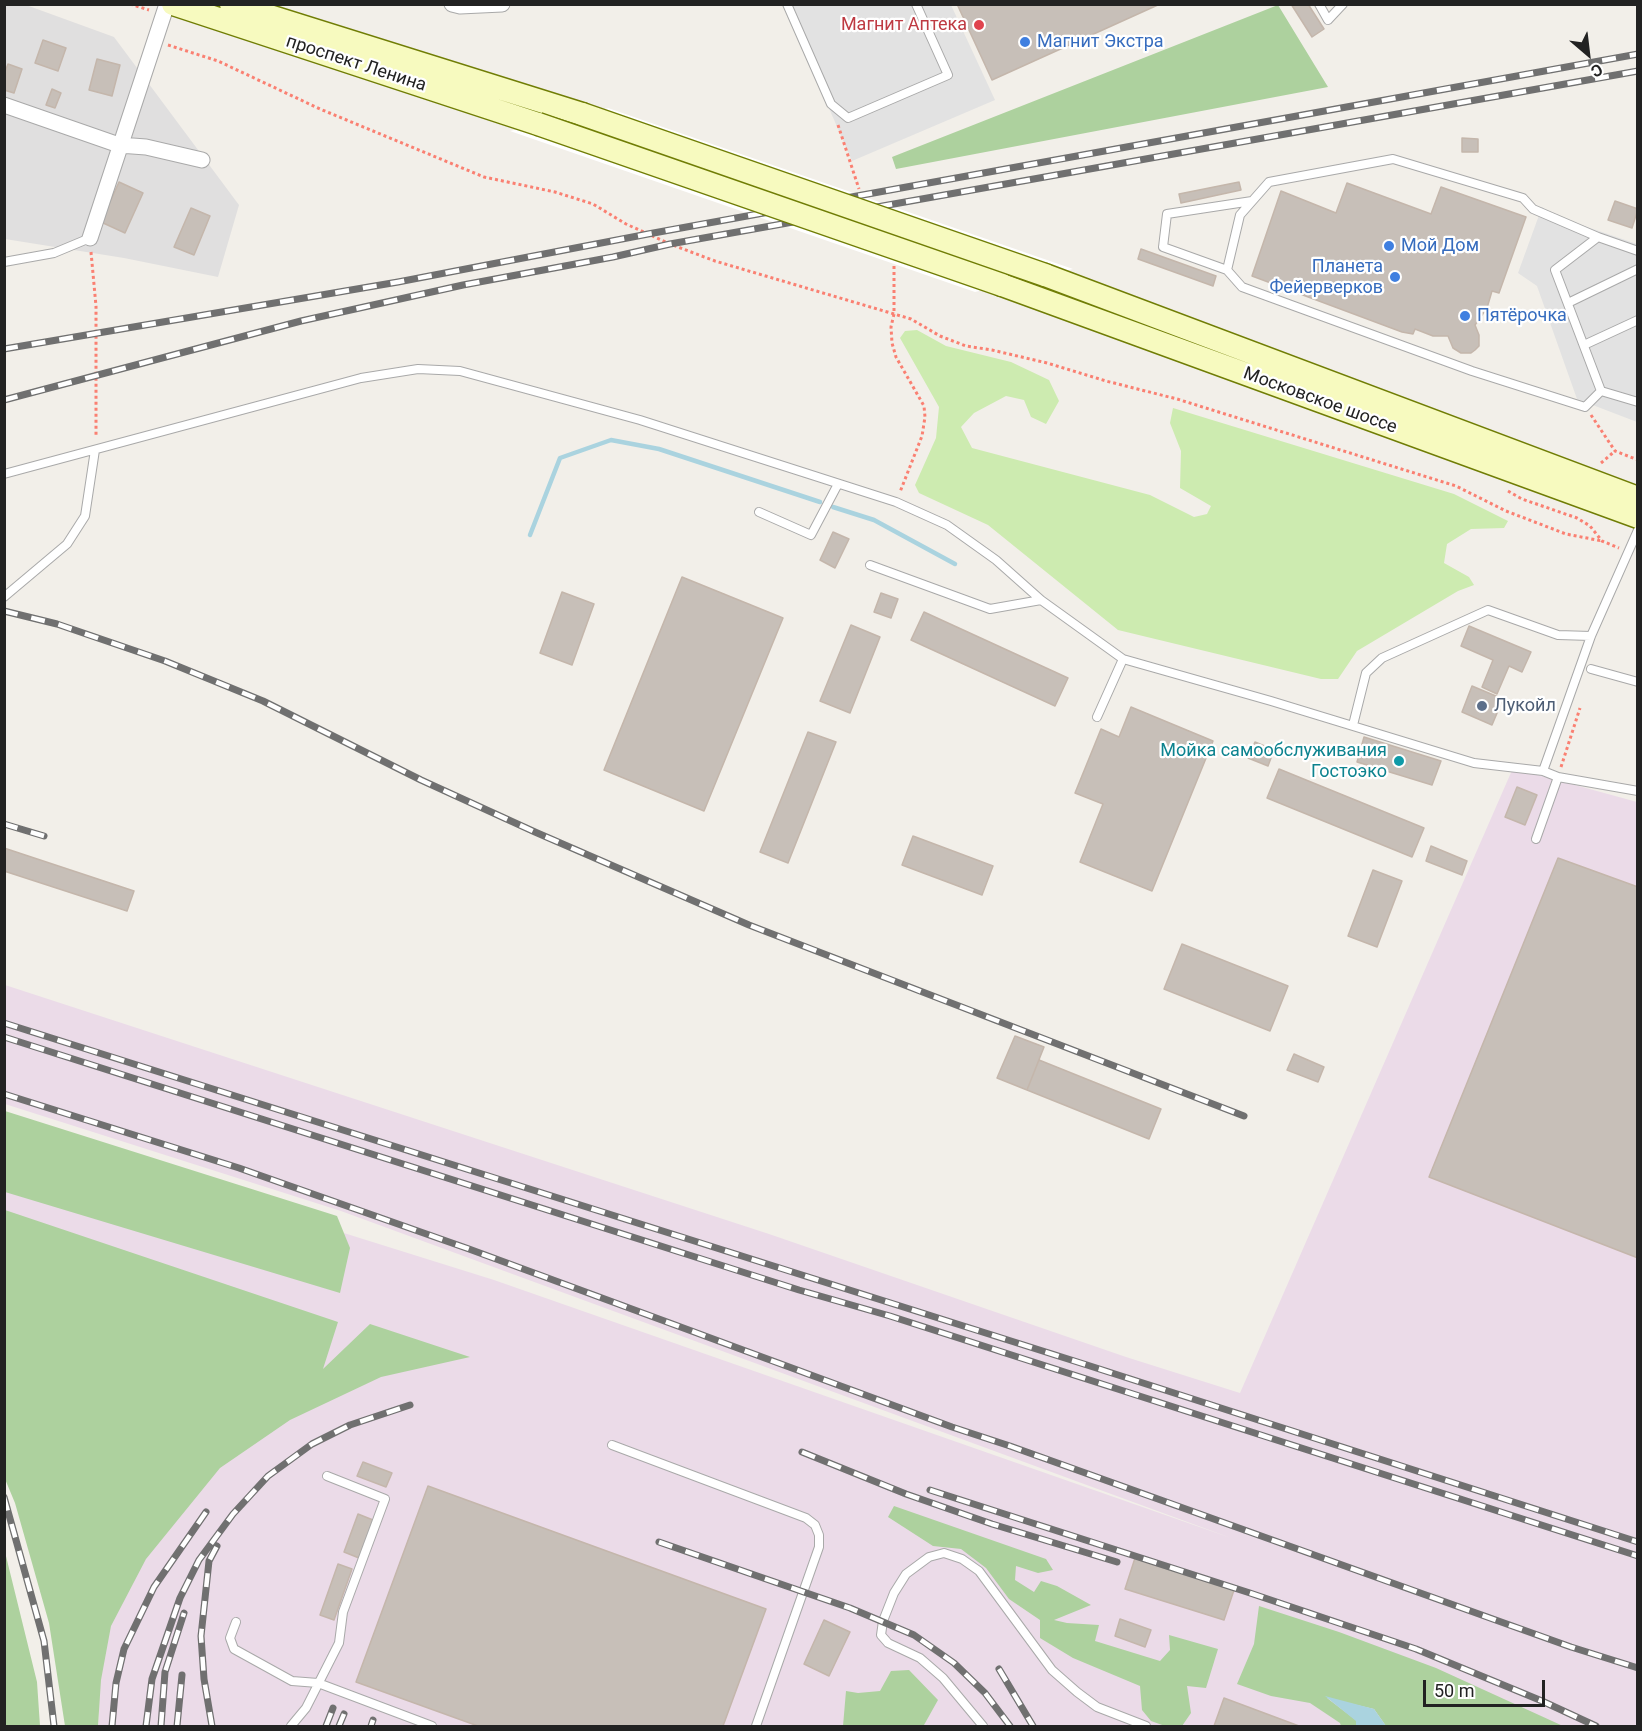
<!DOCTYPE html>
<html>
<head>
<meta charset="utf-8">
<style>
	body { margin:0 }
	#map { position:relative; width:1642px; height:1731px; overflow:hidden; background:#f2efe9; font-family:Roboto,sans-serif }
	canvas { display:block }
	.frame { position:absolute; inset:0; border:6px solid #222; pointer-events:none }
	.north { position:absolute; left:1558px; top:24px; width:60px; height:60px; -webkit-text-stroke:4px #fff; paint-order:stroke; rotate:152deg; font-size:16px; font-weight:700; line-height:24px; text-align:center; color:#222 }
	.north::after { content:''; display:block; margin:auto; width:21px; height:27px; background:#222; clip-path:polygon(50% 0,100% 100%,50% 72%,0 100%) }
	.scale { position:absolute; left:1423px; top:1680px; width:122px; height:27px; box-sizing:border-box; border:3px solid #222; border-top:0; padding-left:8px; font-size:18px; line-height:21px; white-space:nowrap; color:#222; -webkit-text-stroke:4px #fff; paint-order:stroke }
</style>
</head>
<body>
<div id="map">
<canvas width="1642" height="1731"></canvas>
<div class="frame"></div>
<div class="north">С</div>
<div class="scale">50 m</div>
</div>
<script>
const ctx = document.querySelector('canvas').getContext('2d');
ctx.lineJoin = 'round';
function fill(path, color) { ctx.fillStyle = color; ctx.fill(path, 'evenodd'); }
const poly = rows => new Path2D(rows.map(r => 'M' + r).join(''));
function stroke(path, color, width, dash) { ctx.strokeStyle = color; ctx.lineWidth = width; ctx.lineCap = dash ? 'butt' : 'round'; ctx.setLineDash(dash || []); ctx.stroke(path); }
function write(font, color, halo, rows, align = 'center') {
  ctx.font = font + ' Roboto,sans-serif'; ctx.lineWidth = 4.5; ctx.setLineDash([]); ctx.textBaseline = 'middle'; ctx.strokeStyle = halo; ctx.fillStyle = color; for (const [text, x, y, turn = 0] of rows) {
    ctx.save(); ctx.translate(x, y); ctx.rotate((+turn || 0) * Math.PI / 180); ctx.textAlign = isNaN(turn) ? turn : align; if (halo) ctx.strokeText(text, 0, 0); ctx.fillText(text, 0, 0); ctx.restore();
  }
}
fill(poly([
	[4,5,26,5,114,37,239,205,218,277,124,258,5,239]
]), '#e0dfdf');
fill(poly([
	[1513,768,1637,802,1637,1726,98,1726,99,1712,5,1423,5,1127,494,1280,1231,1538,341,1211,5,1104,5,985,769,1234,1126,1357,1240,1393]
]), '#ebdbe8');
fill(poly([
	[917,330,946,346,1011,362,1049,380,1059,401,1046,424,1031,417,1024,400,1006,396,974,413,961,427,972,448,1150,495,1194,517,1207,514,1211,506,1180,488,1181,451,1170,423,1173,408,1454,494,1508,521,1504,528,1471,529,1447,544,1444,563,1469,577,1474,585,1458,591,1357,651,1338,679,1321,679,1118,630,988,525,919,493,915,485,936,438,939,407,900,338,905,331]
]), '#cdebb0');
fill(poly([
	[1278,5,1328,87,896,169,892,157],
	[5,1111,337,1216,350,1248,340,1293,5,1192],
	[5,1210,338,1322,323,1369,370,1324,470,1357,381,1377,290,1420,220,1468,146,1559,111,1626,101,1680,98,1726,65,1726,49,1623,15,1503,5,1479],
	[894,1506,1046,1559,1053,1570,1038,1573,1016,1566,1015,1580,1034,1592,1041,1581,1057,1586,1091,1605,1054,1620,1067,1623,1099,1625,1095,1641,1160,1661,1170,1650,1169,1635,1218,1649,1206,1688,1187,1686,1191,1713,1182,1726,1165,1726,1151,1721,1142,1710,1140,1686,1073,1658,1040,1638,1040,1620,1009,1599,986,1568,961,1549,933,1546,888,1517],
	[5,1552,37,1682,40,1726,5,1726],
	[1259,1606,1339,1632,1436,1668,1563,1726,1386,1726,1374,1709,1327,1698,1357,1721,1356,1726,1341,1726,1340,1723,1310,1703,1271,1696,1237,1684,1254,1644],
	[909,1670,938,1700,924,1725,921,1726,843,1726,846,1691,858,1693,880,1691,891,1671]
]), '#add19e');
fill(poly([
	[784,5,951,5,995,100,852,161],
	[1542,207,1552,215,1637,244,1637,422,1577,399,1537,286,1518,273]
]), '#e2e2e2');
fill(poly([
	[1325,1696,1374,1709,1386,1726,1356,1726,1356,1721]
]), '#aad3df');
fill(poly([
	[608,108,1073,269,975,292,510,131]
]), '#fff');
stroke(poly([
	[833,507,874,520,955,564],
	[530,535,560,458,611,440,659,449,820,502]
]), '#aad3df', 4.5);
const building = poly([
	[957,4,1160,4,992,80,957,4],
	[1291,4,1308,4,1324,29,1312,37,1291,4],
	[43,40,66,48,58,71,35,63,43,40],
	[97,59,120,65,112,96,89,90,97,59],
	[8,64,22,69,14,93,4,90,4,74,8,64],
	[52,89,61,93,55,108,46,105,52,89],
	[1462,138,1478,139,1478,152,1462,152,1462,138],
	[119,182,143,193,125,233,101,222,119,182],
	[1239,182,1241,190,1181,203,1179,194,1239,182],
	[1347,183,1431,214,1441,187,1526,217,1499,293,1492,291,1487,308,1475,325,1479,335,1479,346,1475,350,1471,353,1461,353,1453,348,1448,336,1433,336,1415,329,1413,334,1402,332,1252,276,1281,191,1336,213,1347,183],
	[1615,201,1638,209,1632,228,1608,220,1615,201],
	[191,208,210,216,194,255,174,247,191,208],
	[1141,249,1216,276,1213,286,1138,259,1141,249],
	[833,532,849,539,835,568,820,560,833,532],
	[682,577,783,618,704,811,604,770,682,577],
	[562,592,594,604,572,665,540,653,562,592],
	[881,593,898,599,891,618,874,612,881,593],
	[924,612,1068,678,1055,706,911,640,924,612],
	[851,625,880,637,850,713,820,701,851,625],
	[1469,626,1531,652,1522,672,1509,666,1497,694,1482,687,1493,660,1461,646,1469,626],
	[1472,686,1503,699,1492,725,1462,712,1472,686],
	[1131,707,1213,741,1152,891,1080,862,1103,804,1075,793,1101,729,1119,737,1131,707],
	[808,732,836,742,788,863,760,852,808,732],
	[1364,737,1441,761,1432,785,1357,762,1364,737],
	[1255,742,1274,750,1268,766,1248,758,1255,742],
	[1279,769,1424,828,1412,857,1267,798,1279,769],
	[1517,787,1537,795,1525,825,1505,817,1517,787],
	[913,836,993,866,982,895,902,865,913,836],
	[1431,846,1467,861,1462,875,1426,861,1431,846],
	[4,848,134,891,127,911,4,871,4,848],
	[1558,858,1638,887,1638,1258,1429,1177,1558,858],
	[1373,870,1402,881,1377,947,1348,936,1373,870],
	[1182,944,1288,986,1270,1031,1164,989,1182,944],
	[1015,1036,1044,1047,1027,1090,997,1078,1015,1036],
	[1294,1054,1324,1067,1318,1082,1287,1070,1294,1054],
	[1039,1060,1161,1109,1149,1139,1027,1090,1039,1060],
	[363,1462,392,1473,386,1487,357,1476,363,1462],
	[428,1486,766,1609,723,1726,478,1726,356,1682,428,1486],
	[358,1514,373,1520,359,1558,344,1552,358,1514],
	[1135,1558,1234,1590,1224,1620,1125,1589,1135,1558],
	[338,1564,352,1569,334,1620,320,1615,338,1564],
	[1120,1619,1151,1630,1145,1647,1115,1636,1120,1619],
	[824,1620,850,1632,829,1676,804,1664,824,1620],
	[1224,1698,1299,1726,1214,1726,1224,1698]
]);
fill(building, '#c7bfb8');
stroke(building, '#c4b6ab', 1.5);
const lane = poly([
	[787,4,831,104,848,118,948,75,916,4],
	[1319,4,1328,20,1343,4],
	[1598,237,1533,209,1523,198,1393,159,1269,182,1240,215,1227,270,1242,287,1472,371,1585,407,1601,391],
	[1638,251,1598,237,1555,270,1601,391,1638,402],
	[4,262,54,253,90,238],
	[1227,270,1163,247,1167,214,1252,201],
	[1568,303,1638,269],
	[1584,345,1638,320],
	[4,474,361,378,418,369,460,371,640,420,896,502,947,525,996,560,1041,600],
	[759,512,811,535,838,484],
	[870,565,990,609,1041,600,1123,659,1271,701,1474,763,1543,771,1558,777,1638,791],
	[4,597,67,544,85,516,95,450],
	[1591,669,1638,682],
	[1097,717,1123,659],
	[1353,725,1366,673,1382,658,1488,610,1558,635,1591,636],
	[1543,771,1591,636,1638,530],
	[1536,839,1558,777],
	[612,1445,806,1518,815,1525,819,1535,819,1547,756,1726],
	[236,1622,230,1638,234,1649,292,1681,318,1683,432,1726],
	[291,1726,306,1708,339,1643,343,1612,385,1499,327,1476],
	[983,1726,943,1678,920,1658,888,1643,881,1635,883,1621,894,1593,906,1574,929,1557,944,1553,962,1559,979,1571,1052,1670,1077,1692,1097,1707,1146,1726]
]);
const street = poly([
	[452,4,460,6,502,4],
	[4,105,119,145,146,147,202,160],
	[90,238,167,4]
]);
const secondary = poly([
	[173,4,538,124],
	[231,4,582,114],
	[1045,275,1638,498],
	[1002,285,1638,517]
]);
stroke(lane, '#a9a9a9', 10);
stroke(street, '#a9a9a9', 17);
stroke(secondary, '#707d05', 25);
stroke(poly([
	[130,4,149,10],
	[168,45,218,61,320,109,484,177,555,192,593,204,626,224,670,244,715,261,911,319,940,336,966,346,992,350,1047,363,1106,381,1177,399,1456,486,1506,511,1566,534,1602,541],
	[838,125,859,189],
	[91,252,96,306,96,437],
	[894,266,894,314,891,327,892,343,896,357,924,406,925,417,922,436,900,492],
	[1591,415,1615,451,1638,460],
	[1601,463,1615,451],
	[1508,491,1522,499,1577,518,1590,526,1602,541,1619,548],
	[1561,767,1580,708]
]), '#fa8072', 3, [3, 3]);
stroke(lane, '#fff', 8);
stroke(street, '#fff', 15);
stroke(secondary, '#f7fabf', 22);
const rail = poly([
	[4,349,398,282,648,234,1638,54],
	[4,400,301,321,463,285,613,257,670,244,1638,71],
	[4,611,57,624,165,661,263,701,421,780,535,832,749,925,1244,1116],
	[4,824,44,836],
	[4,1023,1087,1365,1638,1542],
	[4,1037,799,1290,890,1316,1638,1556],
	[4,1094,239,1168,469,1249,952,1427,1010,1446,1571,1647,1638,1668],
	[802,1452,906,1494,992,1524,1117,1562],
	[930,1490,1250,1593,1416,1649,1542,1701,1596,1726],
	[4,1497,44,1641,54,1726],
	[659,1542,850,1608,914,1635,954,1663,985,1693,1010,1726],
	[999,1669,1033,1726],
	[112,1726,116,1683,124,1649,154,1587,206,1512],
	[146,1726,152,1679,180,1598,199,1560,233,1514,268,1476,312,1444,350,1425,410,1405],
	[161,1726,165,1672,184,1613],
	[177,1726,182,1675],
	[212,1726,204,1679,201,1636,209,1561,217,1546],
	[326,1726,333,1708],
	[339,1726,344,1714],
	[371,1726,373,1720]
]);
stroke(rail, '#707070', 7);
stroke(rail, '#fff', 4.5, [14]);
const secondaryBridge = poly([
	[582,114,1045,275],
	[538,124,1002,285]
]);
stroke(secondaryBridge, '#707d05', 25, []);
stroke(secondaryBridge, '#f7fabf', 22);
for (const [x, y, r, color] of [
	[979,25,6,"#e0444e"],
	[1025,42,6,"#3f7fe0"],
	[1389,246,6,"#3f7fe0"],
	[1395,277,6,"#3f7fe0"],
	[1465,316,6,"#3f7fe0"],
	[1482,706,6,"#5c6f8a"],
	[1399,761,6,"#0f9aa8"]
]) { const dot = new Path2D(); dot.arc(x, y, r, 0, 2 * Math.PI); ctx.fillStyle = color; ctx.fill(dot); stroke(dot, '#fff', 2); }
write('18px', '#be3a42', '#fff', [
	["Магнит Аптека",967,25]
], 'right');
write('18px', '#366cbe', '#fff', [
	["Магнит Экстра",1037,42],
	["Мой Дом",1401,246],
	["Планета",1383,267,"right"],
	["Фейерверков",1383,288,"right"],
	["Пятёрочка",1477,316]
], 'left');
write('18px', '#222', '#fff', [
	["проспект Ленина",356,64,18],
	["Московское шоссе",1320,401,20]
]);
write('18px', '#4e5e75', '#fff', [
	["Лукойл",1494,706]
], 'left');
write('18px', '#0d838f', '#fff', [
	["Мойка самообслуживания",1387,751],
	["Гостоэко",1387,772]
], 'right');
</script>
</body>
</html>
